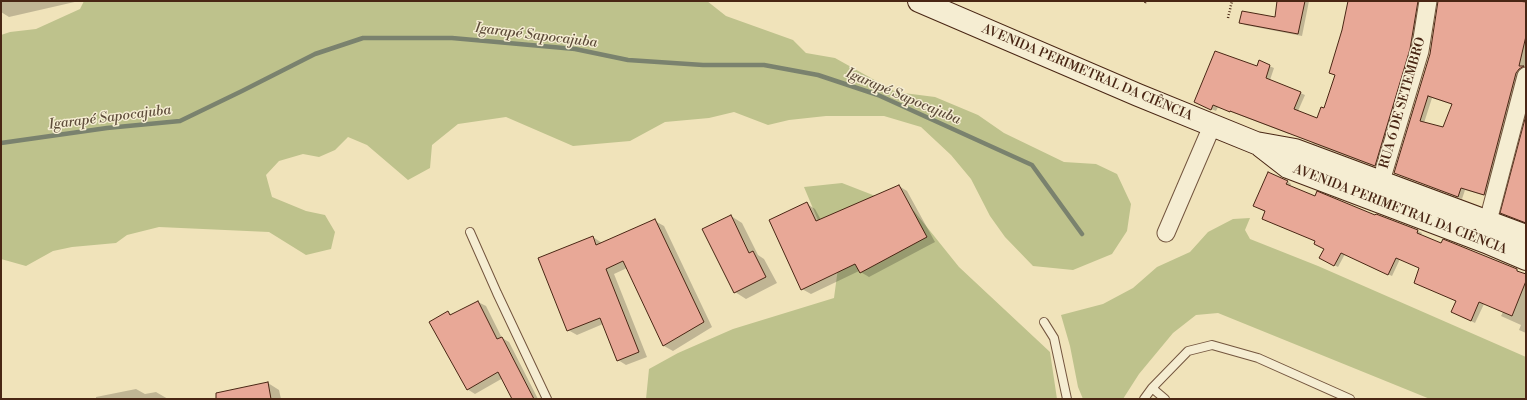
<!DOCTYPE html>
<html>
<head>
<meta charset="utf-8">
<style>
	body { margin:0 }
	#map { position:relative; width:1527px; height:400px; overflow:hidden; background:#f0e3ba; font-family:"Libre Bodoni",serif }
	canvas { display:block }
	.frame { position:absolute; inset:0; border:2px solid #492614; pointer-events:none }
</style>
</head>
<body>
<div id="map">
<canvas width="1527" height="400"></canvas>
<div class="frame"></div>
</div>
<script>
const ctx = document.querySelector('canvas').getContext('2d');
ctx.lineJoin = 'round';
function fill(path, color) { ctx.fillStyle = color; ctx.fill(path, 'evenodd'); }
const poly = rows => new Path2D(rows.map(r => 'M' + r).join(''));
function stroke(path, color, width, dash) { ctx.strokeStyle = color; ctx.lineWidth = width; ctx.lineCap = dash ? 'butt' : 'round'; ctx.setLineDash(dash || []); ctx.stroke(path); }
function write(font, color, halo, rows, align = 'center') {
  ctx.font = font + ' "Libre Bodoni",serif'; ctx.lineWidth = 3; ctx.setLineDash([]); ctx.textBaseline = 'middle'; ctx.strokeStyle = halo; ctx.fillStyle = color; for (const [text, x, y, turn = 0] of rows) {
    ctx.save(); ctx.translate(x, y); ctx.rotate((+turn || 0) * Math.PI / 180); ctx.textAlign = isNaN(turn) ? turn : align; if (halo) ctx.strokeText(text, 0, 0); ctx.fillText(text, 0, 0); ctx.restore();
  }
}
fill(poly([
	[84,1,707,1,726,16,793,40,806,53,835,58,896,92,935,97,978,115,1004,133,1064,162,1096,164,1117,174,1131,204,1127,231,1112,254,1073,270,1033,266,1005,237,990,216,971,179,951,155,921,127,884,116,826,116,789,120,768,125,734,112,709,118,665,122,630,141,573,146,506,117,458,124,432,145,430,168,408,180,367,145,348,137,335,150,319,157,303,154,279,161,266,175,272,197,306,211,325,215,335,232,331,249,306,255,269,232,159,227,127,235,116,243,72,247,53,251,26,266,1,259,1,35,10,32,36,29,80,9],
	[842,183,914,211,959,267,1050,352,1057,399,646,399,649,369,678,353,733,329,834,298,838,268,804,187],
	[1250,218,1245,230,1250,239,1318,266,1526,357,1526,399,1430,399,1218,313,1196,315,1173,333,1139,374,1123,399,1083,399,1078,387,1070,346,1061,315,1103,304,1133,288,1157,267,1190,252,1208,232,1233,219]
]), '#bec28c');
fill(poly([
	[1,1,79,1,9,17,1,12],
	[1278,1,1309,1,1302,36,1245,25,1240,22,1275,18],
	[1349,1,1423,1,1414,51,1379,168,1314,144,1310,141,1290,133,1289,134,1218,107,1216,111,1199,104,1258,67,1260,62,1274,68,1270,80,1305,95,1298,111,1318,119,1325,109,1336,76,1330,73,1343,30],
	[1439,1,1526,1,1526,69,1489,197,1465,190,1462,199,1395,173,1431,53],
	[1432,98,1453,105,1444,129,1424,123],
	[1287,181,1291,184,1290,187,1316,197,1375,216,1376,215,1418,231,1422,233,1420,236,1442,244,1481,255,1526,275,1526,333,1519,330,1521,325,1501,316,1503,312,1484,304,1475,323,1456,314,1457,301,1420,268,1400,259,1392,276,1345,254,1338,267,1324,260,1325,248,1316,241,1258,208],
	[899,186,907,191,935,242,869,277,859,271,811,294,802,289,807,204,815,209,821,220],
	[731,216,742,223,758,255,764,259,777,283,746,299,735,292],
	[655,221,664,226,712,327,673,351,664,346,627,268,614,274,647,357,626,365,618,360,603,324,577,335,568,330,593,237,602,243],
	[478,302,486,306,502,338,509,342,538,399,514,399,503,378,475,394,467,389,448,313,452,315],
	[268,383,279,390,281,399,237,399],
	[136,389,145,394,156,392,168,399,96,399,96,397]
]), '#0003');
stroke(poly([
	[1,143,107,128,180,121,242,91,315,54,363,38,452,38,575,49,628,60,703,65,764,65,818,75,878,95,1032,165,1082,234]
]), '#7a826e', 4.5);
const building = poly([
	[1277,1,1305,1,1298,34,1239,23,1242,11,1275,17,1277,1],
	[1348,1,1418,1,1410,49,1375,166,1230,111,1230,112,1213,105,1211,110,1194,102,1215,51,1257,66,1259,60,1270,65,1266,78,1301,92,1294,109,1317,118,1321,107,1324,108,1335,75,1329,73,1342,30,1348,1],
	[1438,1,1518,1,1526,2,1526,36,1519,66,1524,66,1519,69,1516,73,1484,195,1461,188,1458,197,1394,173,1430,54,1438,1],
	[1428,96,1452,104,1443,127,1420,121,1428,96],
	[1526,115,1526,223,1500,213,1526,115],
	[1268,172,1288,181,1286,184,1315,196,1317,191,1375,215,1376,214,1418,230,1417,233,1441,243,1443,239,1517,269,1517,271,1526,274,1526,281,1512,316,1479,302,1471,321,1451,312,1456,301,1414,283,1419,268,1396,258,1388,275,1341,253,1334,266,1319,258,1324,249,1314,244,1315,241,1262,219,1265,211,1253,206,1268,172],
	[899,185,927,237,860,273,855,264,801,290,769,220,807,202,816,221,899,185],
	[731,215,749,253,753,251,766,277,734,293,702,229,731,215],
	[655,219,704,322,663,346,623,261,606,269,639,352,617,361,600,318,567,331,538,258,593,236,596,245,655,219],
	[478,301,497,339,502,337,534,399,512,399,498,372,467,390,429,322,448,311,450,315,478,301],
	[268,382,271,399,216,399,216,393,268,382]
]);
fill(building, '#e8a897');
stroke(building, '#492614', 1);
const service = poly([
	[470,232,497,293,547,399],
	[1044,322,1054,338,1067,399],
	[1152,388,1165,399],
	[1144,399,1152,388,1188,351,1212,345,1258,358,1350,399]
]);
const minor = poly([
	[1381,181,1420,51,1428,1],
	[1488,221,1526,76],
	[1166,233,1212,126]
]);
const secondary = poly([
	[919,1,1138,95,1256,143,1295,150,1526,236],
	[1261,146,1288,167,1486,242,1526,259]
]);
stroke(service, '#73553e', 10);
stroke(minor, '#73553e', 19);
stroke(secondary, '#492614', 24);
stroke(poly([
	[1145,3,1146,1],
	[1228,18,1232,1]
]), '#492614', 2.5, [1, 2]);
stroke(service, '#f5edd2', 8);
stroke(minor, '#f5edd2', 17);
stroke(secondary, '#f5edd2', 22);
write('13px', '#492614', '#f5edd2', [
	["AVENIDA PERIMETRAL DA CIÊNCIA",1087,73,23],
	["RUA 6 DE SETEMBRO",1403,103,-74],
	["AVENIDA PERIMETRAL DA CIÊNCIA",1400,210,21]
]);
write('italic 14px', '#5e4c3a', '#f5edd2', [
	["Igarapé Sapocajuba",536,36,7],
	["Igarapé Sapocajuba",903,97,23],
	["Igarapé Sapocajuba",110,118,-7]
]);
</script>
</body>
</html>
